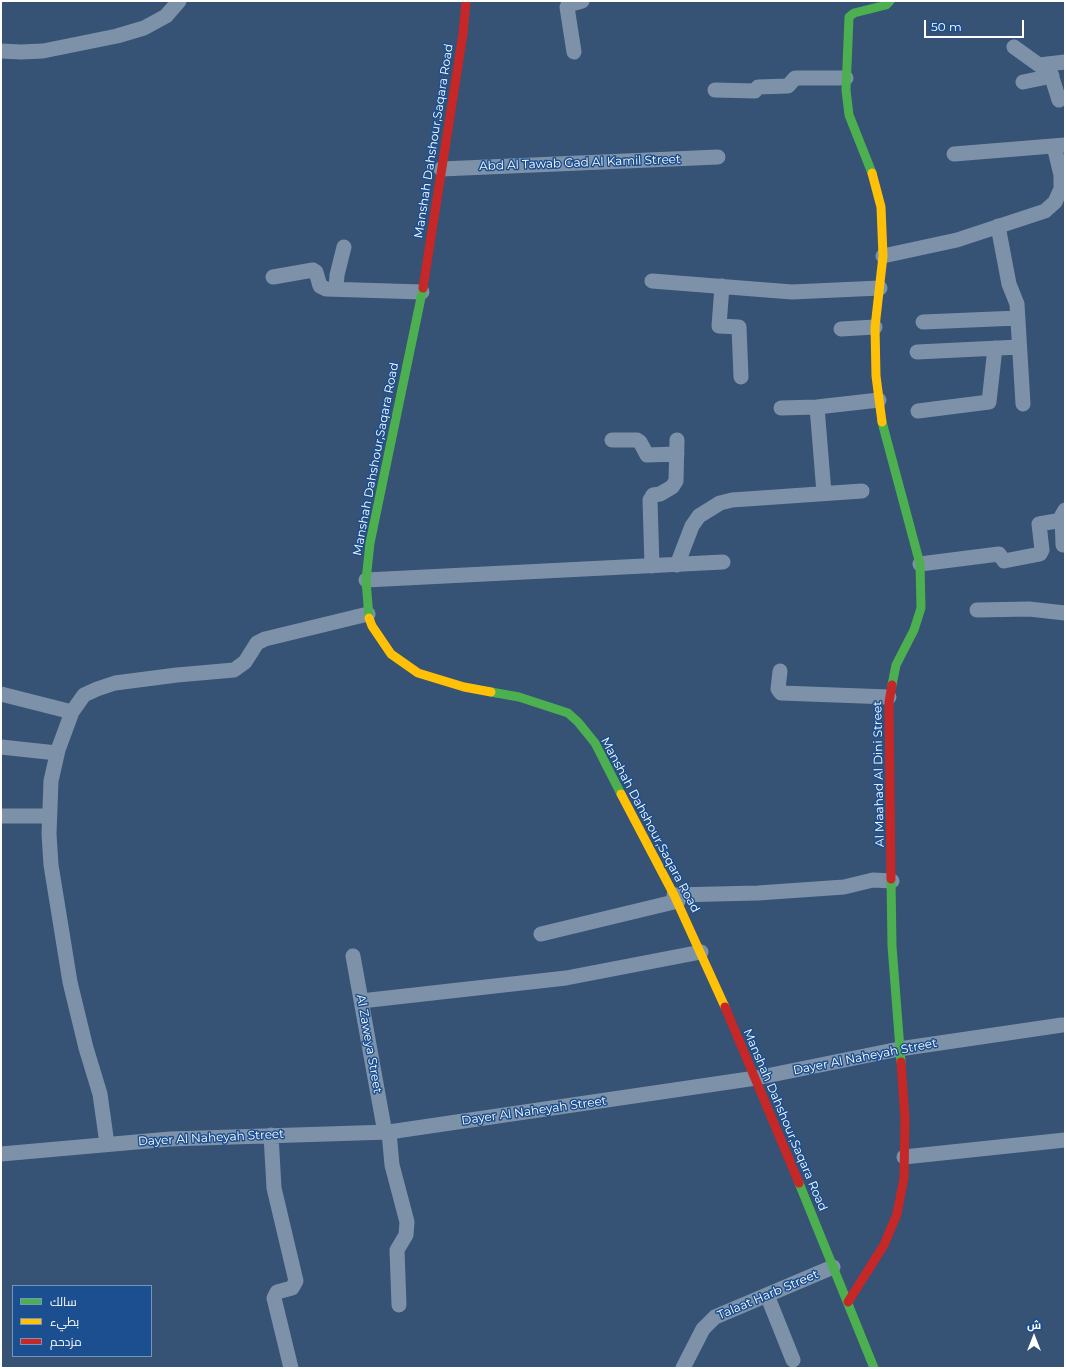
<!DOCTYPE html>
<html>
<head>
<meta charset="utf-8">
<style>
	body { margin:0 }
	#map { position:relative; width:1066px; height:1369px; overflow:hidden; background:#365274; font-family:Montserrat,Cairo,sans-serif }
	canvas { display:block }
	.frame { position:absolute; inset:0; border:2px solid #fff; pointer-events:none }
	.legend { position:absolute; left:12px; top:1285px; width:140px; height:72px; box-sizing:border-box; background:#1b4f8f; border:1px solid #7695bc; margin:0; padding:5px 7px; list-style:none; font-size:12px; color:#fff }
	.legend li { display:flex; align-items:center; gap:8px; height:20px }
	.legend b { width:20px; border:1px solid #7695bc }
	.north { position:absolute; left:1014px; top:1317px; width:40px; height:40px; -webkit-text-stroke:3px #1b4f8f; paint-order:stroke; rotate:0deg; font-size:11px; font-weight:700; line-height:16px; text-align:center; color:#fff }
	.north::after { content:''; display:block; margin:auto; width:14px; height:18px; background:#fff; clip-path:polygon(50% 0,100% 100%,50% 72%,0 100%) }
	.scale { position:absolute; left:924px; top:20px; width:100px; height:18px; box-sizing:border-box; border:2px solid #fff; border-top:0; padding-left:5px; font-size:12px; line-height:14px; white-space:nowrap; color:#fff; -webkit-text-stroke:3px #1b4f8f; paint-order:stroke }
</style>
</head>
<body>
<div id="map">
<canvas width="1066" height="1369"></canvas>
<div class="frame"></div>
<ul class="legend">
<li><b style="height:5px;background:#4caf50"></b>سالك</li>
<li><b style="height:5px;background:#ffc107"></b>بطيء</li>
<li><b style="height:5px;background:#c62828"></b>مزدحم</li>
</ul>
<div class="north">ش</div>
<div class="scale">50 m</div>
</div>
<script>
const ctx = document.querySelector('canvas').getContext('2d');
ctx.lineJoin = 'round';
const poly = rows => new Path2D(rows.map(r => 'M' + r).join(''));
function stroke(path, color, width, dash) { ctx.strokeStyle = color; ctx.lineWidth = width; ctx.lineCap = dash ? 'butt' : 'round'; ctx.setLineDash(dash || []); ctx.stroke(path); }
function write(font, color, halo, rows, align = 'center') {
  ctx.font = font + ' Montserrat,sans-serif'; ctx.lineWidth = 3; ctx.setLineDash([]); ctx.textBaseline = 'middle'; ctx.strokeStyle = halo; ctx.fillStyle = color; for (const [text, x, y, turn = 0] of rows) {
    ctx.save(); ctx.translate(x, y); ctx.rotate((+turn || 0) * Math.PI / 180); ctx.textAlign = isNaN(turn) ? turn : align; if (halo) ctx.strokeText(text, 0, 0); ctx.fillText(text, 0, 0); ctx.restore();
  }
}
stroke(poly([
	[1014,47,1039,65,1065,62],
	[1,51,21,52,43,51,117,36,144,28,166,16,179,1],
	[574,52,567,7,568,5,582,1],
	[1048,65,1059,100],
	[1023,82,1052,76],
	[715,90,755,91,758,87,788,86,795,78,846,78],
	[954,154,1065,145],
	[441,169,718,157],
	[998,226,1009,284,1017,304,1023,404],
	[883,256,957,240,1045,211,1055,202,1061,189,1061,175,1054,146],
	[273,277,313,270,316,272,320,286,326,289,422,292],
	[652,281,792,292,880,288],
	[722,286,719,326,739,327,741,377],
	[336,289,337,275,344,247],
	[923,322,1018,318],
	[841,329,875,327],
	[917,352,1019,347],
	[817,407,824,493],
	[781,408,817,407,879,400],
	[918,411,989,402,995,348],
	[612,440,637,440,640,442,647,455,677,454],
	[1063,545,1062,515,1065,510],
	[920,564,999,554,1004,561,1040,554,1042,550,1039,524,1062,520],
	[677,565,692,526,699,516,720,503,732,500,862,491],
	[652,566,650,500,653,495,660,494,672,487,676,481,677,440],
	[366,580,723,562],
	[977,610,1029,609,1065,613],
	[780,671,778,689,781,693,889,697],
	[1,694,72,712],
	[1,747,57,753],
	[1,816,49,816],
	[674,895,758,893,844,887,873,880,892,881],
	[541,934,678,901],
	[353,956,385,1133],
	[361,1001,566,978,701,952],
	[389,1132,392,1165,407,1222,406,1235,397,1250,399,1305],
	[271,1135,274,1188,296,1281,292,1288,277,1292,274,1298,291,1368],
	[107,1144,100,1094,86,1048,70,982,51,865,49,834,51,781,58,750,72,712,84,695,97,689,115,683,177,675,234,670,245,662,257,643,265,639,368,614],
	[1,1154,170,1139,389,1132,756,1078,899,1049,1062,1025],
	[904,1157,1065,1140],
	[767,1295,793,1360],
	[683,1368,703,1329,715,1317,833,1267]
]), '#7d92a8', 15);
stroke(poly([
	[872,173,849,115,846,90,849,17,854,13,886,5,890,1],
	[882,422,920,564,921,608,914,630,896,665,892,685],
	[369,618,366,580,370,543,423,288],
	[491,692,519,697,568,713,578,722,595,743,621,794],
	[891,879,892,946,901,1062],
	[799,1183,874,1368]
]), '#4caf50', 9);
stroke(poly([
	[872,173,881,207,883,256,875,327,876,376,882,422],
	[369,618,372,626,391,654,418,673,464,687,491,692],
	[621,794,674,895,725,1007]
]), '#ffc107', 9);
stroke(poly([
	[423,288,463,34,466,1],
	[891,879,889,702,892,685],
	[725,1007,799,1183],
	[848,1302,884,1245,897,1214,904,1178,905,1119,901,1062]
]), '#c62828', 9);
write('12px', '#fff', '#1b4f8f', [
	["Manshah Dahshour,Saqara Road",434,141,-81],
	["Abd Al Tawab Gad Al Kamil Street",580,163,-2],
	["Manshah Dahshour,Saqara Road",376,459,-79],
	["Al Maahad Al Dini Street",879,774,-91],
	["Manshah Dahshour,Saqara Road",650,825,62],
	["Al Zaweya Street",369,1044,80],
	["Dayer Al Naheyah Street",865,1057,-11],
	["Dayer Al Naheyah Street",534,1111,-8],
	["Manshah Dahshour,Saqara Road",785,1120,67],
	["Dayer Al Naheyah Street",211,1138,-3],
	["Talaat Harb Street",768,1295,-23]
]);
</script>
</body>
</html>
